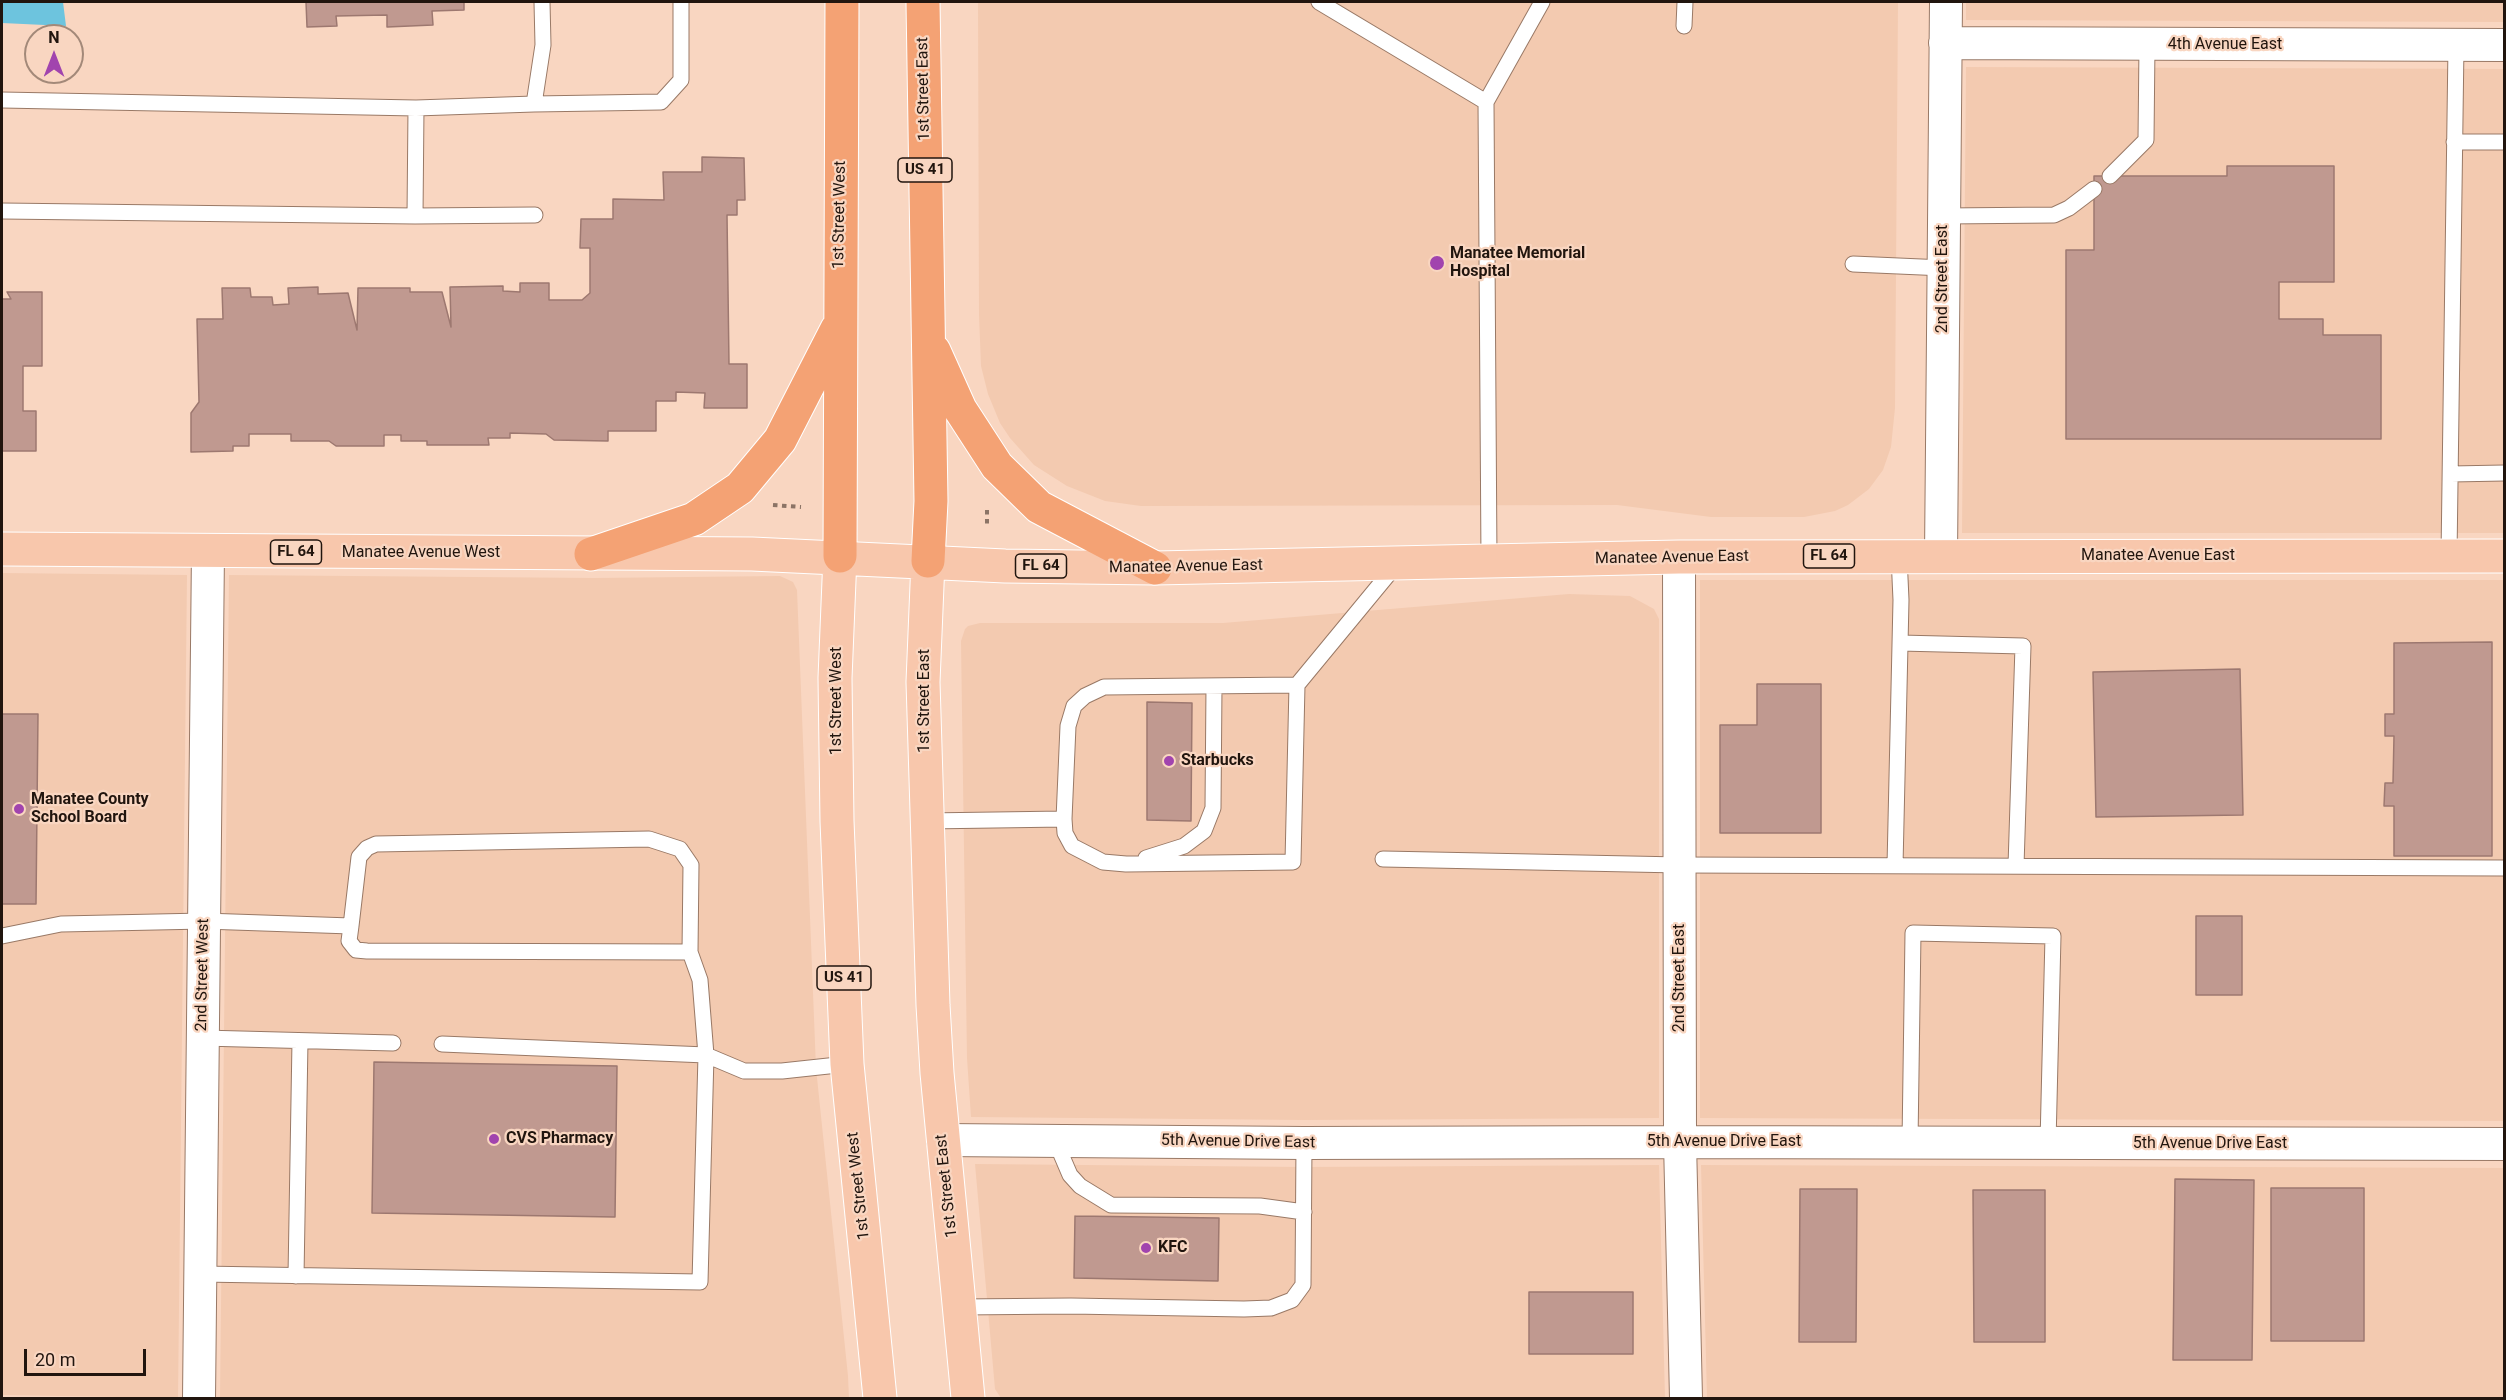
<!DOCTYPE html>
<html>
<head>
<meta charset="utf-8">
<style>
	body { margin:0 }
	#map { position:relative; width:2506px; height:1400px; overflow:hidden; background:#f9d6c1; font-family:Roboto,sans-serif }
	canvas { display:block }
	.frame { position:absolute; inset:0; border:3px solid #21150e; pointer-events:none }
	.north { position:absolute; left:24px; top:24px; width:60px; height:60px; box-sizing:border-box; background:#f9d6c1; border:2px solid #a38979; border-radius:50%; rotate:0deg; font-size:16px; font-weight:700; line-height:24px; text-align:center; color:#21150e }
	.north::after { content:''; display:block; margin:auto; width:21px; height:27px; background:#a144ae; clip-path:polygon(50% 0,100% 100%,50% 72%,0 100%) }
	.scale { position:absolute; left:24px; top:1349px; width:122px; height:27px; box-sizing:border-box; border:3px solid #21150e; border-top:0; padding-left:8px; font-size:18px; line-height:21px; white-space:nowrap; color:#21150e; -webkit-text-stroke:4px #f9d6c1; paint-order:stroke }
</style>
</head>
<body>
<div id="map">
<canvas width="2506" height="1400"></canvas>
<div class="frame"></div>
<div class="north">N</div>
<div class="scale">20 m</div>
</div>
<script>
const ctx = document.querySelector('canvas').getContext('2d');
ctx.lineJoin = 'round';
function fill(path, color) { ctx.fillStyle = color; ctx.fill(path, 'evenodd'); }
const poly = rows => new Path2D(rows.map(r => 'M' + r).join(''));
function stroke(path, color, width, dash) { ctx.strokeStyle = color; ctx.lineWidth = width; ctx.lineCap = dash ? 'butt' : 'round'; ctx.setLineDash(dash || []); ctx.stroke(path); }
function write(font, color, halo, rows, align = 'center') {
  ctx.font = font + ' Roboto,sans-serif'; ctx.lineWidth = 4.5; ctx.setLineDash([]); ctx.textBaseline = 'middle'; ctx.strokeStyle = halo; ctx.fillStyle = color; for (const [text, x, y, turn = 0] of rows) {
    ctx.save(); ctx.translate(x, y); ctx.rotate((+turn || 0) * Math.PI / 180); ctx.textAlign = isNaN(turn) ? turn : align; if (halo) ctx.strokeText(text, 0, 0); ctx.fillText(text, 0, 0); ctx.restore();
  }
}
fill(poly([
	[978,2,1898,2,1895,408,1891,447,1883,470,1869,489,1848,505,1835,511,1804,517,1711,517,1617,505,1141,506,1105,501,1067,486,1034,465,1010,438,1000,423,988,394,981,366,979,314],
	[1966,2,2504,2,2504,22,1966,20],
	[1966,67,2504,69,2504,533,1962,533],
	[2,573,187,575,178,1398,2,1395],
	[229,575,595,578,780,576,793,582,797,590,816,1068,848,1376,849,1398,220,1398],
	[1700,580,2504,580,2504,1121,1700,1118],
	[1569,594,1630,596,1654,609,1659,619,1659,1118,1304,1120,971,1117,967,1058,961,641,965,629,968,626,980,623,1223,623],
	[975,1164,1304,1167,1659,1165,1665,1398,1001,1398,995,1389],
	[1701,1165,2504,1168,2504,1398,1707,1398]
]), '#f3cab0');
fill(poly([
	[2,2,63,2,66,26,2,23]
]), '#6dc4de');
const building = poly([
	[306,2,464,2,464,10,432,11,433,25,387,27,387,15,336,16,337,26,307,27,306,2],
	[702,157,744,158,745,200,737,200,737,215,727,215,729,364,747,364,747,408,704,408,705,393,676,392,676,401,656,401,656,431,608,431,608,441,554,440,546,434,510,433,510,438,488,438,489,445,427,445,427,441,401,441,401,435,384,435,384,446,336,446,329,441,291,441,291,434,249,434,249,446,233,446,233,451,191,452,191,413,199,402,197,319,223,319,222,288,250,288,251,297,272,297,273,305,289,304,288,288,318,287,318,294,348,293,357,330,358,288,410,288,410,292,442,292,451,327,450,287,503,286,503,291,520,292,520,283,549,283,549,300,582,300,590,293,590,248,580,248,581,219,613,219,613,199,664,200,663,172,702,172,702,157],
	[2227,166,2334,166,2334,282,2279,282,2279,319,2323,319,2323,335,2381,335,2381,439,2066,439,2066,250,2094,250,2094,176,2227,176,2227,166],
	[7,292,42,292,42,366,23,366,23,411,36,411,36,451,2,451,2,299,11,299,7,292],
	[2492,642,2492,856,2394,856,2394,806,2384,806,2385,783,2393,783,2394,736,2385,736,2385,714,2394,714,2394,643,2492,642],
	[2240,669,2243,815,2096,817,2093,672,2240,669],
	[1757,684,1821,684,1821,833,1720,833,1720,725,1757,725,1757,684],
	[1147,702,1192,703,1191,821,1147,820,1147,702],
	[2,714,38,714,36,904,2,904,2,714],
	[2196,916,2242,916,2242,995,2196,995,2196,916],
	[374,1062,617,1066,615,1217,372,1213,374,1062],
	[2175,1179,2254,1180,2252,1360,2173,1360,2175,1179],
	[2271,1188,2364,1188,2364,1341,2271,1341,2271,1188],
	[1800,1189,1857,1189,1856,1342,1799,1342,1800,1189],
	[1973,1190,2045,1190,2045,1342,1974,1342,1973,1190],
	[1075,1216,1219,1218,1218,1281,1074,1278,1075,1216],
	[1529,1292,1633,1292,1633,1354,1529,1354,1529,1292]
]);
fill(building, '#c09990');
stroke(building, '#9d7870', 1.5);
const lane = poly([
	[1319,2,1486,102,1542,2],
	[1684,26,1685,2],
	[2,100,416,108,534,104,543,45,542,2],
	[1486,102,1489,561],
	[534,104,661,102,681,80,681,2],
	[2454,142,2504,142],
	[2110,176,2146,140,2147,45],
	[2,211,415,216,416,108],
	[415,216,535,215],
	[1944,216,2054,215,2069,208,2094,189],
	[1853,264,1944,268],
	[2451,474,2504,473],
	[2449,556,2456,45],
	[1900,643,2023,646,2016,866],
	[1297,685,1104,687,1085,696,1074,706,1068,726,1064,819,1065,833,1072,846,1103,862,1126,864,1293,862,1297,685,1396,565],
	[926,821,1064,819],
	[1146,858,1184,846,1204,831,1213,808,1214,686],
	[1383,859,1680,865,2504,868],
	[1895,866,1901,600,1899,556],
	[2,936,61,924,204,921,351,926,349,941,356,950,367,951,690,952,691,865,680,849,649,839,376,844,367,848,359,857,351,926],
	[203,1038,393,1043],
	[442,1044,706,1055,700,980,690,952],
	[1055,1140,1070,1175,1080,1186,1111,1205,1260,1206,1304,1212],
	[1910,1142,1913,933,2053,936,2048,1143],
	[200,1274,700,1282,706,1055,744,1071,782,1071,847,1064],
	[296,1276,300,1041],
	[960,1307,1071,1306,1244,1309,1271,1308,1292,1300,1303,1285,1304,1143]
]);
const street = poly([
	[1945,43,2504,45],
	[1941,556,1946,2],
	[1679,557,1680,1142,1686,1398],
	[943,1140,1304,1143,1680,1142,2504,1144],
	[199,1398,208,551]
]);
const primary = poly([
	[2,549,752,554,1005,566,1155,568,1679,557,2504,556],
	[840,556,835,678,837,821,847,1064,880,1398],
	[928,561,923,682,933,1005,937,1073,968,1398]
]);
const highway = poly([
	[923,2,931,501,928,561],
	[934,351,960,409,997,466,1039,507,1155,568],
	[591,554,694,519,740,488,780,440,837,329],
	[840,556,842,2]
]);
stroke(lane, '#997966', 17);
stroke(street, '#997966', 34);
stroke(primary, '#fff', 35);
stroke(highway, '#fff', 35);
stroke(poly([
	[773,505,801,507],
	[987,510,987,526]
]), '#8c7466', 4, [4.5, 4.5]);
stroke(lane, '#fff', 15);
stroke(street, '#fff', 32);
stroke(primary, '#f8c7ac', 33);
stroke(highway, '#f4a274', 33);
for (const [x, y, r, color] of [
	[1437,263,8,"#a144ae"],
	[1169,761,6,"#a144ae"],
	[19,809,6,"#a144ae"],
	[494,1139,6,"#a144ae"],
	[1146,1248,6,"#a144ae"]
]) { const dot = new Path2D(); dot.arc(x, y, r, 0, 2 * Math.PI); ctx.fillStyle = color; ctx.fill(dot); stroke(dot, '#f9d6c1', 2); }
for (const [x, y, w] of [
	[925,170,54],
	[296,552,51],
	[1829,556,51],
	[1041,566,51],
	[844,978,54]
]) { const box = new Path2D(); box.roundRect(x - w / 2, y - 12, w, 24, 4.5); ctx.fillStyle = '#f9d6c1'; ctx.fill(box); stroke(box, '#21150e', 1.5); }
write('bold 15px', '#21150e', null, [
	["US 41",925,170],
	["FL 64",296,552],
	["FL 64",1829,556],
	["FL 64",1041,566],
	["US 41",844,978]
]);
write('16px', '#21150e', '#f9d6c1', [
	["4th Avenue East",2225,45],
	["1st Street East",924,89,-91],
	["1st Street West",840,215,-89],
	["2nd Street East",1943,279,-90],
	["Manatee Avenue West",421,553],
	["Manatee Avenue East",2158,556],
	["Manatee Avenue East",1672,558,-1],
	["Manatee Avenue East",1186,567,-1],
	["1st Street West",837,701,-90],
	["1st Street East",925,701,-90],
	["2nd Street West",203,975,-89],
	["2nd Street East",1680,978,-90],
	["5th Avenue Drive East",1238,1142,1],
	["5th Avenue Drive East",1724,1142],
	["5th Avenue Drive East",2210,1144],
	["1st Street West",859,1186,-96],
	["1st Street East",947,1186,-96]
]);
write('bold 16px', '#21150e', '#f9d6c1', [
	["Manatee Memorial",1450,254],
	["Hospital",1450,272],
	["Starbucks",1181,761],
	["Manatee County",31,800],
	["School Board",31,818],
	["CVS Pharmacy",506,1139],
	["KFC",1158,1248]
], 'left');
</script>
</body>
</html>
